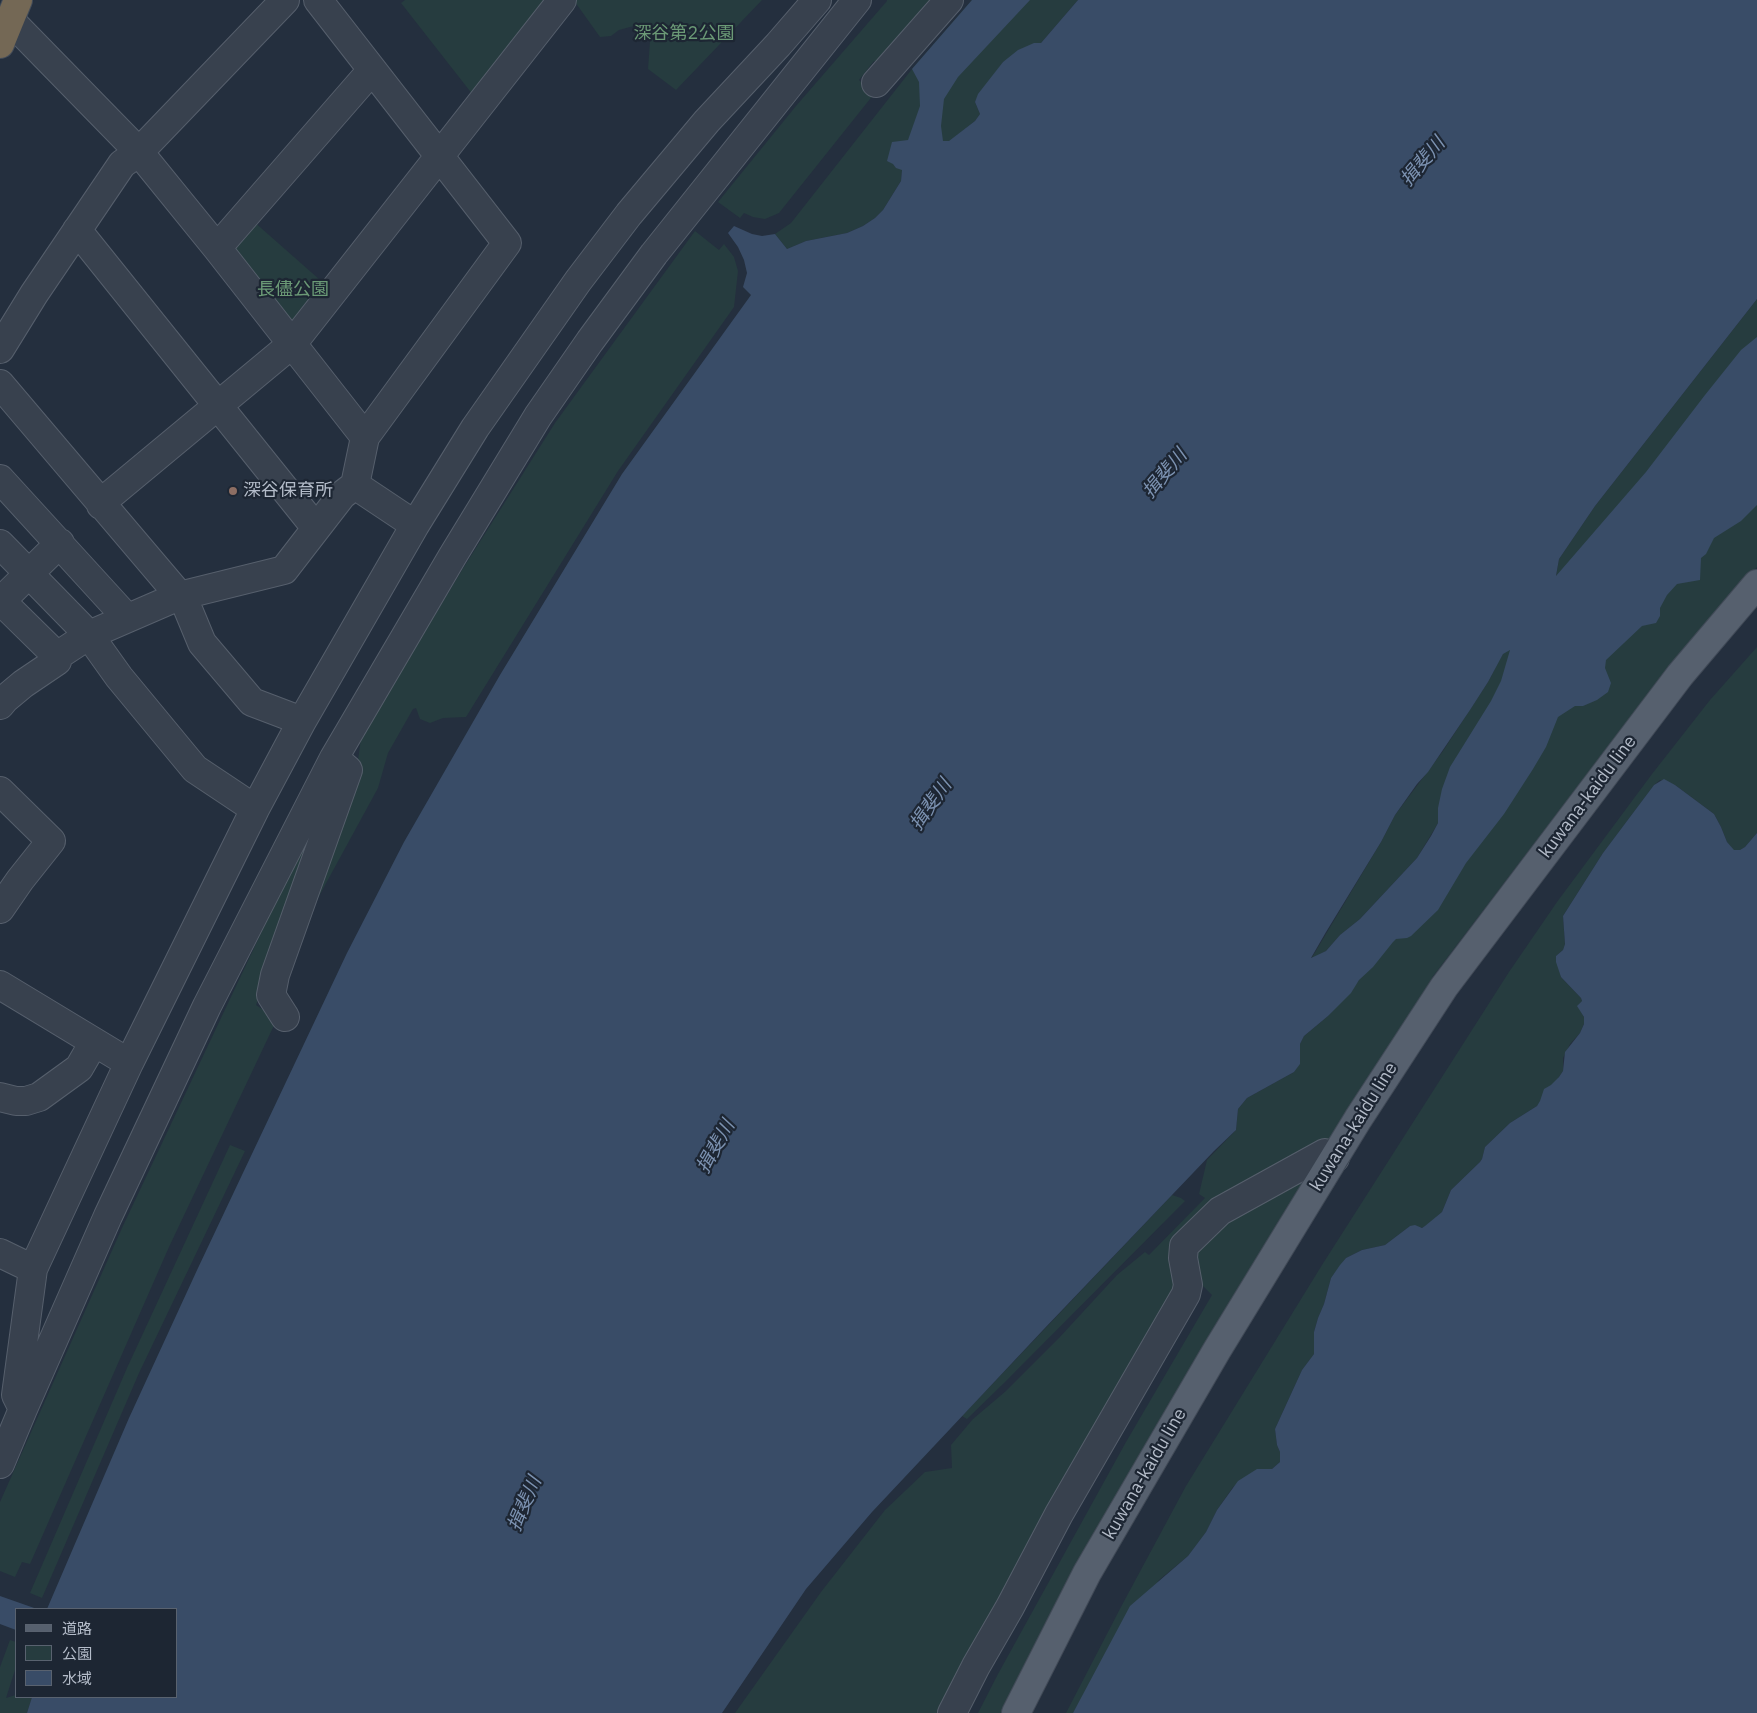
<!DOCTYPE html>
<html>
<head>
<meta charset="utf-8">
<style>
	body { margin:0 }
	#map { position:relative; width:1757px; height:1713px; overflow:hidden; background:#242f3e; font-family:"IBM Plex Sans","Noto Sans JP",sans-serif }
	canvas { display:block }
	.legend { position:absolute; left:15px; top:1608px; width:162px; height:90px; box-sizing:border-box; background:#1d2633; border:1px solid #59626f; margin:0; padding:6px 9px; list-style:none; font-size:15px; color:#b4bcc9 }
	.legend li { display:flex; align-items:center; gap:10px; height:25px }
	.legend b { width:25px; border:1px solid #59626f }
</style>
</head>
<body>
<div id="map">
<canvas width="1757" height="1713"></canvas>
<ul class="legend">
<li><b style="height:6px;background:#56606e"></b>道路</li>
<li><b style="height:14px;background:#263c3f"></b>公園</li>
<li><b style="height:14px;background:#394c67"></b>水域</li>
</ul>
</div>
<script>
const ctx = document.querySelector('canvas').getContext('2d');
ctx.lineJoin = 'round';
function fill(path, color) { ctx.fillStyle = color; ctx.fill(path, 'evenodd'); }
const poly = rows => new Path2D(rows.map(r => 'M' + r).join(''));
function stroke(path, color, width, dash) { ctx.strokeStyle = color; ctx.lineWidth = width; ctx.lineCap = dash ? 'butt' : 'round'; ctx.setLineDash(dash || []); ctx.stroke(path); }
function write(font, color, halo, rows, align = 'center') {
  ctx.font = font + ' "IBM Plex Sans","Noto Sans JP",sans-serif'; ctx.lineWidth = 4.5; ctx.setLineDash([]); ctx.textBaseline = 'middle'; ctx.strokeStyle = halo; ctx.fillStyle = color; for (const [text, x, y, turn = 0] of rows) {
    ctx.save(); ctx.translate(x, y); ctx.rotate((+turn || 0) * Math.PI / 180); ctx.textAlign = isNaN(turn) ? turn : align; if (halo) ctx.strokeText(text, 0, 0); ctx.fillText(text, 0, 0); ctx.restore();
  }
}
fill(poly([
	[405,0,551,0,473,95,401,3],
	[577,0,762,0,676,90,648,69,651,27,641,24,619,30,611,36,600,37,575,2],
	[887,0,941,0,880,65,874,61,859,80,874,94,779,213,765,219,753,217,744,213,740,218,718,202,796,106,887,1],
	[972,0,1078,0,1041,43,1003,62,975,102,980,114,975,121,949,142,943,141,902,170,901,181,883,210,875,218,863,226,847,233,806,241,787,249,775,234,791,223,912,69],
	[252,220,328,287,300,323,286,321,233,254,231,241],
	[695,231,719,250,724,244,734,257,738,271,734,307,618,471,466,717,443,718,430,723,420,719,416,708,413,709,388,753,378,788,282,964,357,768,361,738,462,570,555,423],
	[1757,299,1757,365,1438,823,1417,858,1360,919,1340,935,1326,951,1311,959,1381,842,1395,815,1443,751,1488,682,1503,653,1556,577,1559,559,1595,506],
	[1757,475,1757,567,1664,673,1434,975,1346,1119,1007,1713,978,1713,998,1674,1126,1442,1212,1295,1200,1283,945,1713,735,1713,821,1592,885,1510,925,1472,952,1468,951,1445,973,1419,1006,1391,1059,1338,1117,1275,1145,1252,1149,1255,1205,1198,1199,1194,1207,1160,1236,1130,1238,1109,1247,1098,1294,1072,1300,1063,1300,1044,1304,1036,1328,1016,1359,980,1563,696],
	[1757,647,1757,833,1745,847,1740,850,1734,851,1727,842,1721,827,1714,814,1675,785,1660,780,1654,785,1603,853,1563,916,1565,944,1563,950,1556,956,1561,977,1581,998,1582,1001,1578,1006,1584,1017,1584,1024,1580,1033,1570,1044,1563,1058,1563,1071,1559,1077,1537,1106,1510,1123,1485,1147,1482,1159,1480,1162,1451,1190,1442,1212,1425,1227,1420,1228,1410,1226,1385,1245,1362,1250,1346,1258,1331,1278,1324,1304,1318,1318,1314,1332,1314,1354,1302,1370,1275,1429,1277,1445,1280,1452,1280,1462,1272,1469,1260,1469,1233,1487,1217,1510,1206,1532,1188,1556,1159,1580,1073,1713,1066,1713,1122,1605,1186,1486,1322,1265,1509,972,1557,902,1652,774,1710,700],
	[329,789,273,964,256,1005,277,1019,169,1247,30,1564,22,1562,15,1577,0,1571,0,1502,122,1228],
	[230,1145,245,1151,139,1373,42,1598,30,1593,127,1368],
	[1172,1195,1181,1198,1185,1201,1004,1383,967,1419,962,1416],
	[10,1640,16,1642,16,1667,6,1698,16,1695,16,1697,32,1697,27,1713,0,1713,0,1667]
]), '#263c3f');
fill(poly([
	[972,0,1030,0,958,77,944,99,941,126,943,141,949,141,975,121,980,114,975,102,978,94,1003,62,1018,50,1034,43,1041,43,1078,0,1757,0,1757,299,1595,506,1559,559,1556,576,1646,472,1705,395,1741,350,1757,337,1757,505,1741,521,1714,538,1706,554,1701,558,1700,580,1677,584,1667,595,1660,608,1660,616,1656,623,1642,626,1606,660,1605,668,1611,683,1608,692,1597,700,1583,706,1575,706,1558,717,1546,747,1533,769,1504,814,1466,863,1438,910,1411,936,1407,938,1396,939,1393,942,1373,967,1359,980,1351,993,1328,1016,1304,1036,1300,1044,1300,1064,1294,1072,1247,1098,1238,1109,1236,1130,1214,1151,1044,1329,872,1512,806,1589,722,1713,27,1713,32,1697,176,1697,176,1609,47,1609,129,1418,198,1268,347,953,404,842,500,675,622,474,751,295,743,287,747,273,744,260,738,247,728,233,734,226,752,234,762,236,775,234,787,249,806,241,847,233,863,226,875,218,883,210,901,181,902,170,896,168,893,164,887,161,892,142,908,140,920,106,919,82,912,69],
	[1510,650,1501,681,1491,701,1450,767,1442,789,1438,808,1438,823,1431,836,1417,858,1360,919,1340,935,1326,951,1311,958,1326,932,1381,842,1395,815,1417,784,1428,772,1470,710,1488,682,1503,654],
	[1664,779,1675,785,1714,814,1721,827,1727,842,1734,850,1740,850,1745,847,1757,833,1757,1713,1073,1713,1130,1606,1188,1556,1206,1532,1217,1510,1238,1481,1257,1469,1272,1469,1280,1462,1280,1452,1277,1445,1275,1429,1302,1370,1314,1354,1314,1332,1318,1318,1324,1304,1331,1278,1340,1265,1346,1258,1362,1250,1385,1245,1410,1226,1415,1225,1422,1228,1425,1226,1442,1212,1451,1190,1480,1162,1482,1159,1485,1147,1510,1123,1537,1106,1540,1101,1544,1089,1551,1085,1559,1077,1563,1071,1565,1052,1580,1033,1584,1024,1584,1017,1577,1006,1582,1001,1581,998,1561,977,1556,962,1556,956,1563,950,1565,944,1563,916,1603,853,1654,785],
	[0,1596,37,1609,16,1609,16,1630,0,1624]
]), '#394c67');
const minor = poly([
	[318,0,507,243,365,437],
	[876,83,949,0],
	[77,230,316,528],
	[217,248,372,70],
	[0,349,34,294,122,164,139,152,285,0],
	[0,384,185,602,202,643,252,702,302,721],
	[0,479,127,618],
	[355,485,415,525],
	[101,505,109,496,292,344,562,0],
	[0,544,89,635,119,677,195,769,255,809],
	[0,600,57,656],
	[1,601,60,543],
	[0,705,5,699,23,684,57,661,57,656,89,635,179,596,284,570,342,495,355,485,365,437,217,248,139,152,10,20],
	[0,791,51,841,20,880,0,909],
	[0,985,129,1063],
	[285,1017,271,995,275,975,348,770,334,758],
	[0,1097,16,1101,26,1101,39,1097,79,1068,94,1042],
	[0,1253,33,1269,129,1063,255,809,302,721,415,525,475,428,578,281,629,214,707,121,778,45,817,0],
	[20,1403,16,1395,33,1269],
	[0,1464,23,1409,108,1216,207,1006,334,758,452,557,538,416,590,341,654,254,857,0],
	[952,1713,976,1666,1010,1607,1059,1514,1186,1294,1188,1285,1183,1258,1184,1246,1220,1211,1325,1153,1335,1158]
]);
const major = poly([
	[1016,1713,1087,1573,1217,1350,1358,1119,1444,987,1680,675,1757,584]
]);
const highway = poly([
	[0,44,18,0]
]);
stroke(minor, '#565f6c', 30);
stroke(major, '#414a57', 30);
stroke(highway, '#434c59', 30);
stroke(minor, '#38414e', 28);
stroke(major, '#56606e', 28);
stroke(highway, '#746855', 28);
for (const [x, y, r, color] of [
	[233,491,5,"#8d6e63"]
]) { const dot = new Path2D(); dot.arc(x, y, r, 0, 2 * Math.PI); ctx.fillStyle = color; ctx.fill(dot); stroke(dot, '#1d2633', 2); }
write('18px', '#6b9a76', '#1d2633', [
	["深谷第2公園",684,34],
	["長儘公園",293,290]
]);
write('18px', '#b4bcc9', '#1d2633', [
	["深谷保育所",243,491]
], 'left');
write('18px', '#b4bcc9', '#1d2633', [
	["kuwana-kaidu line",1588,797,-53],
	["kuwana-kaidu line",1354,1127,-58],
	["kuwana-kaidu line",1145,1474,-60]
]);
write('italic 19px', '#7c92b1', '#1d2633', [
	["揖斐川",1423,162,-50],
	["揖斐川",1165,474,-50],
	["揖斐川",931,805,-55],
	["揖斐川",716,1147,-61],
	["揖斐川",525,1504,-67]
]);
</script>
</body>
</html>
